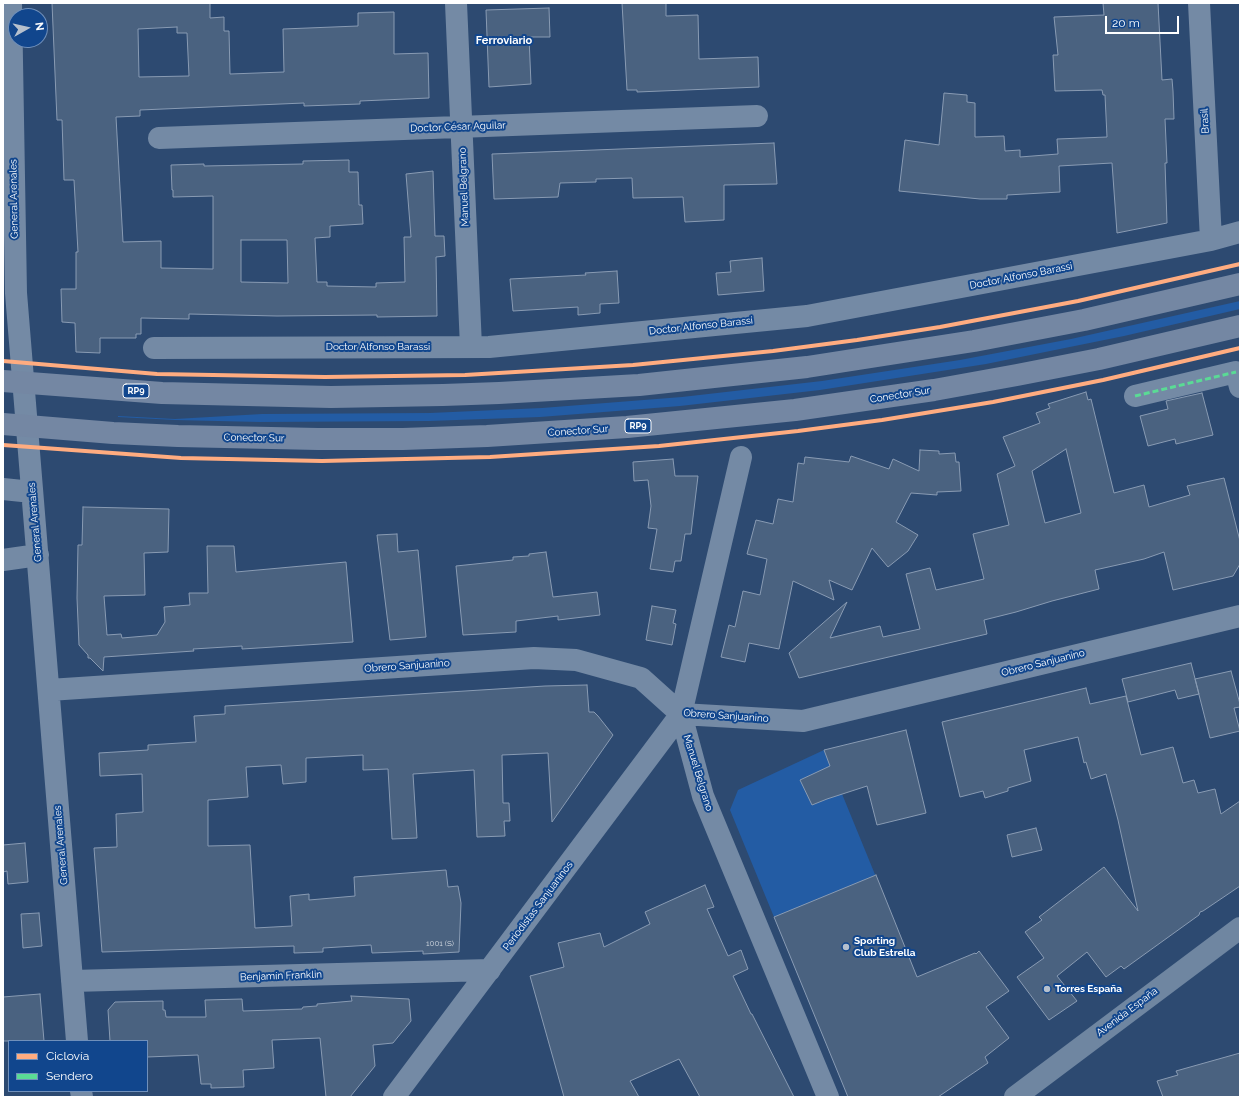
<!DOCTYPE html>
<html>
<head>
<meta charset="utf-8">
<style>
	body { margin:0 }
	#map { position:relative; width:1243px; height:1100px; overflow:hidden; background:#2d4a71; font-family:Raleway,sans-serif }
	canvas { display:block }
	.frame { position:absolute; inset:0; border:4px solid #fff; pointer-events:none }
	.legend { position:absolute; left:8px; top:1040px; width:140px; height:52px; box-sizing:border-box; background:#11468d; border:1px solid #7090bb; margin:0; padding:5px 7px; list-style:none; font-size:12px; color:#fff }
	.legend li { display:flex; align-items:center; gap:8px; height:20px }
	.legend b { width:20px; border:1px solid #7090bb }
	.north { position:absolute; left:8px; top:8px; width:40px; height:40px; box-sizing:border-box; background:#11468d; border:1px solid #7090bb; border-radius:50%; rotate:82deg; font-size:11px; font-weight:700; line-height:16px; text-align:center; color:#fff }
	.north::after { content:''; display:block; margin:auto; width:14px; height:18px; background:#b6c0cd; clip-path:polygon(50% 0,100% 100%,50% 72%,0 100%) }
	.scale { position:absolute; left:1105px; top:16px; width:74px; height:18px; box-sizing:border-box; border:2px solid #fff; border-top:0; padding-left:5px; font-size:12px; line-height:14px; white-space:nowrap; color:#fff; -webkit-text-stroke:3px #11468d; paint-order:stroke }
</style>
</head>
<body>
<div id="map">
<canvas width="1243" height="1100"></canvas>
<div class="frame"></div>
<ul class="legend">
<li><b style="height:5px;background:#ffac80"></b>Ciclovía</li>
<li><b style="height:5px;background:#5adb95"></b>Sendero</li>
</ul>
<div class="north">N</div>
<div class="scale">20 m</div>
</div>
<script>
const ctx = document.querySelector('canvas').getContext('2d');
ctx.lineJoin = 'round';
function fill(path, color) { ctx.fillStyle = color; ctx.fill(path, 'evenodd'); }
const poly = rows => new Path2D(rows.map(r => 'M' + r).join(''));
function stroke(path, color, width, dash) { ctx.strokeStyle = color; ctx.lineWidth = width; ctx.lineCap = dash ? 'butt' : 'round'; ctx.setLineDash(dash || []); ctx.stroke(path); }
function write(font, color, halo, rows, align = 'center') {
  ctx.font = font + ' Raleway,sans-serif'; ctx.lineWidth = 4; ctx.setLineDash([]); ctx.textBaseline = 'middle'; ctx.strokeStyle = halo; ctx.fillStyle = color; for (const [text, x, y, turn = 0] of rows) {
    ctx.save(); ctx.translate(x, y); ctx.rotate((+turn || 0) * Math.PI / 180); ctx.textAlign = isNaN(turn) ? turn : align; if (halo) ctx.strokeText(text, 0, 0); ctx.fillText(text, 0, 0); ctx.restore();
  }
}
fill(poly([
	[1240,301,1240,309,1124,336,986,364,820,390,680,406,540,417,429,421,260,422,175,420,118,417,118,416,175,419,262,414,430,413,542,408,682,397,822,381,960,360,1071,339],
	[824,750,917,977,938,1097,848,1097,730,810,738,790]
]), '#235ca4');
const building = poly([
	[52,3,210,3,210,18,224,17,224,31,229,31,230,74,284,72,283,29,358,26,358,13,394,12,394,54,428,53,429,98,360,101,360,104,304,106,304,103,140,110,140,116,116,117,123,242,161,241,161,268,213,269,213,196,173,197,173,190,172,190,171,165,204,164,204,166,303,164,303,161,349,160,349,172,358,172,359,205,362,205,363,224,330,226,330,237,315,238,317,282,327,282,327,286,376,287,376,283,405,282,404,237,411,237,406,174,433,171,435,236,444,236,445,256,436,257,437,316,377,317,377,315,277,316,189,314,189,319,141,318,141,334,136,334,136,338,100,338,100,353,76,352,75,323,62,322,61,289,76,289,76,252,78,252,74,180,64,180,62,120,57,120,52,3],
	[177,27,177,33,187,33,189,76,139,77,138,29,177,27],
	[241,240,287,240,288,283,241,282,241,240],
	[622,3,666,3,666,16,698,15,699,59,758,57,759,87,637,92,637,90,627,90,622,3],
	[1103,3,1158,3,1162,80,1172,79,1173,91,1174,119,1165,119,1167,163,1165,163,1167,223,1117,233,1112,163,1059,166,1060,192,1007,195,1007,199,980,199,899,191,905,140,939,145,944,93,967,95,967,102,975,103,975,137,1004,136,1005,151,1020,150,1020,157,1058,154,1057,139,1107,137,1105,95,1103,95,1102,90,1055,91,1053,55,1058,55,1054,17,1104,15,1103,3],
	[549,8,550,37,529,37,531,84,489,87,486,10,549,8],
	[774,143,777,184,724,185,724,220,685,222,683,197,633,198,632,178,596,179,596,182,560,183,558,197,494,199,492,154,774,143],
	[762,258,764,291,718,295,716,273,731,272,730,261,762,258],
	[617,271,619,303,600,304,600,313,578,315,578,307,513,311,510,279,586,275,585,273,617,271],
	[1086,392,1088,400,1091,399,1114,493,1144,485,1149,507,1190,495,1187,486,1224,478,1240,541,1240,564,1233,576,1173,590,1164,552,1144,559,1095,570,1099,589,1052,601,1016,612,984,620,987,634,799,678,789,653,847,602,830,638,880,626,883,637,920,629,906,574,930,568,936,590,984,579,973,534,1009,525,997,474,1015,466,1003,437,1040,423,1036,413,1050,408,1048,404,1086,392],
	[1066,449,1081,513,1045,523,1032,471,1066,449],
	[1202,393,1213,435,1176,444,1175,439,1148,446,1140,416,1168,409,1166,401,1202,393],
	[920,450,939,451,939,454,955,453,956,462,959,462,961,491,937,492,937,495,911,493,896,522,918,535,908,551,888,567,872,548,852,590,829,580,834,600,793,581,779,649,749,643,745,662,721,657,729,625,735,627,743,591,760,595,767,559,747,554,756,520,773,524,778,499,793,502,798,463,804,464,805,457,849,462,851,456,889,469,893,459,919,471,920,450],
	[673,459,675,476,698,476,691,534,685,534,681,561,675,561,673,572,650,569,657,529,648,528,651,506,648,480,634,481,633,462,673,459],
	[83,507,169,509,168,552,144,553,145,595,104,596,107,635,121,634,122,638,157,635,165,622,164,607,190,605,189,593,208,593,207,546,234,546,236,572,346,562,353,642,242,649,242,646,193,649,194,651,104,657,103,671,90,658,88,658,88,655,79,645,77,598,78,545,82,545,83,507],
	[397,534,398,552,418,550,426,637,390,640,377,535,397,534],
	[546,552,553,597,597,592,600,615,558,620,558,616,516,621,516,632,463,635,456,566,513,560,513,557,529,556,529,554,546,552],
	[652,606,676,610,673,623,676,624,672,645,646,640,652,606],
	[1191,663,1199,694,1178,699,1175,690,1128,702,1122,679,1191,663],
	[1231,671,1240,704,1240,707,1234,708,1240,731,1210,738,1195,679,1231,671],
	[587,685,589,712,594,712,598,716,613,735,552,822,548,753,502,755,503,803,509,803,510,821,504,821,505,836,477,837,474,770,413,774,417,838,392,839,388,769,363,770,363,755,306,758,306,782,283,784,281,765,246,767,248,797,208,800,208,846,250,845,255,928,292,926,290,896,309,894,309,900,355,896,354,877,446,870,448,887,458,886,461,903,459,952,423,954,423,951,372,953,371,945,323,948,323,952,294,953,294,946,102,952,94,848,117,847,116,814,143,812,142,774,100,776,99,753,148,750,148,745,196,742,194,716,225,714,225,706,545,686,587,685],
	[1086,688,1090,704,1126,696,1141,755,1173,747,1183,783,1194,780,1198,793,1215,789,1221,814,1240,801,1240,886,1203,911,1200,912,1199,915,1124,969,1121,966,1106,977,1087,952,1057,976,1077,1001,1049,1020,1017,977,1044,958,1025,932,1042,920,1039,917,1104,867,1138,911,1118,820,1106,774,1091,779,1086,762,1084,763,1078,737,1024,750,1031,781,1008,788,1008,791,985,798,983,791,960,797,942,722,1086,688],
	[906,730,926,813,877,825,867,786,827,799,812,805,800,780,830,766,824,750,906,730],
	[1036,828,1042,850,1012,857,1007,835,1036,828],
	[25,843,28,882,8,884,7,871,3,872,3,845,25,843],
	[876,875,917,977,975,953,976,954,979,951,1009,991,986,1007,1009,1038,985,1057,988,1063,938,1097,848,1097,774,917,876,875],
	[705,885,714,907,707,909,728,956,741,950,748,969,733,976,751,1014,752,1014,794,1097,700,1097,679,1059,630,1081,639,1097,564,1097,530,976,564,967,558,943,600,933,604,947,650,924,645,912,705,885],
	[39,913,42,946,23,948,21,914,39,913],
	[40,994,44,1041,3,1041,3,997,40,994],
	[351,996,409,999,411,1021,393,1043,373,1045,375,1066,350,1097,326,1097,320,1038,272,1040,274,1068,243,1070,244,1087,211,1088,211,1084,201,1084,198,1055,147,1057,147,1041,110,1041,108,1010,115,1002,163,1001,163,1010,165,1010,166,1017,206,1017,205,1000,242,999,243,1011,302,1009,303,1007,317,1006,317,1004,352,1001,351,996],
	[1240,1053,1240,1097,1163,1097,1157,1081,1178,1075,1176,1071,1240,1053]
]);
fill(building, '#4a6280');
stroke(building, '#899bb3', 1);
stroke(poly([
	[11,3,16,293,77,1041],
	[456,3,471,347],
	[1199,3,1211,240],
	[159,138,757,116],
	[154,348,489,347,807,316,1211,240,1240,232],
	[1135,396,1236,372,1240,387],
	[741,457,681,714,703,796,828,1097],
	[3,489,32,492],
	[3,560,38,555],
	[49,690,534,658,576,660,641,678,681,714,803,721,1240,616],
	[72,981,490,970],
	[81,1091,82,1097],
	[394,1097,681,714]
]), '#748aa5', 22);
stroke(poly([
	[1015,1097,1240,928]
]), '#6f86a1', 22);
stroke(poly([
	[3,381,162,393,331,397,443,395,499,393,639,385,807,367,974,341,1084,320,1240,284],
	[3,424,113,433,178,436,318,439,403,439,487,436,627,427,795,410,934,390,1017,375,1099,359,1240,326]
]), '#7487a3', 22);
stroke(poly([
	[1135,396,1236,372]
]), '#5adb95', 3, [6, 3]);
stroke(poly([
	[3,361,157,374,325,377,465,375,633,365,773,351,857,340,940,327,1078,301,1240,264],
	[3,445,181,458,322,461,490,457,659,446,798,431,882,420,993,402,1103,380,1240,348]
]), '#ffac80', 4);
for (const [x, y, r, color] of [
	[846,947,4,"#b6c0cd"],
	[1047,989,4,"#b6c0cd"]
]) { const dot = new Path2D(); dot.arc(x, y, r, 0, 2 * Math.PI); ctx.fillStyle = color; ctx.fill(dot); stroke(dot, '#11468d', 1.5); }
write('8px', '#d2d8df', null, [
	["1001 (S)",440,944]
]);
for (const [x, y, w] of [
	[136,391,26],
	[638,426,26]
]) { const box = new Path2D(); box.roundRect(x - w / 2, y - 7, w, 14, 3); ctx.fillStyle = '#11468d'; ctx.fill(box); stroke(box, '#fff', 1); }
write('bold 9px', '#fff', null, [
	["RP9",136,391],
	["RP9",638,426]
]);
write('10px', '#fff', '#11468d', [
	["Brasil",1205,121,-93],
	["Doctor César Aguilar",458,127,-2],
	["Manuel Belgrano",464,187,-92],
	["General Arenales",14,199,-91],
	["Doctor Alfonso Barassi",1021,276,-11],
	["Doctor Alfonso Barassi",701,326,-6],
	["Doctor Alfonso Barassi",378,347],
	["Conector Sur",900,395,-9],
	["Conector Sur",578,431,-4],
	["Conector Sur",254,438,1],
	["General Arenales",35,522,-95],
	["Obrero Sanjuanino",1043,663,-14],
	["Obrero Sanjuanino",407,666,-4],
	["Obrero Sanjuanino",726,716,4],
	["Manuel Belgrano",698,773,73],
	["General Arenales",61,845,-95],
	["Periodistas Sanjuaninos",538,906,-53],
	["Benjamín Franklin",281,976,-2],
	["Avenida España",1127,1012,-37]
]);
write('bold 10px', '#fff', '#11468d', [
	["Sporting",854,941],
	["Club Estrella",854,953],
	["Torres España",1055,989]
], 'left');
write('bold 11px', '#fff', '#11468d', [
	["Ferroviario",504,41]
]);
</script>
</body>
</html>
